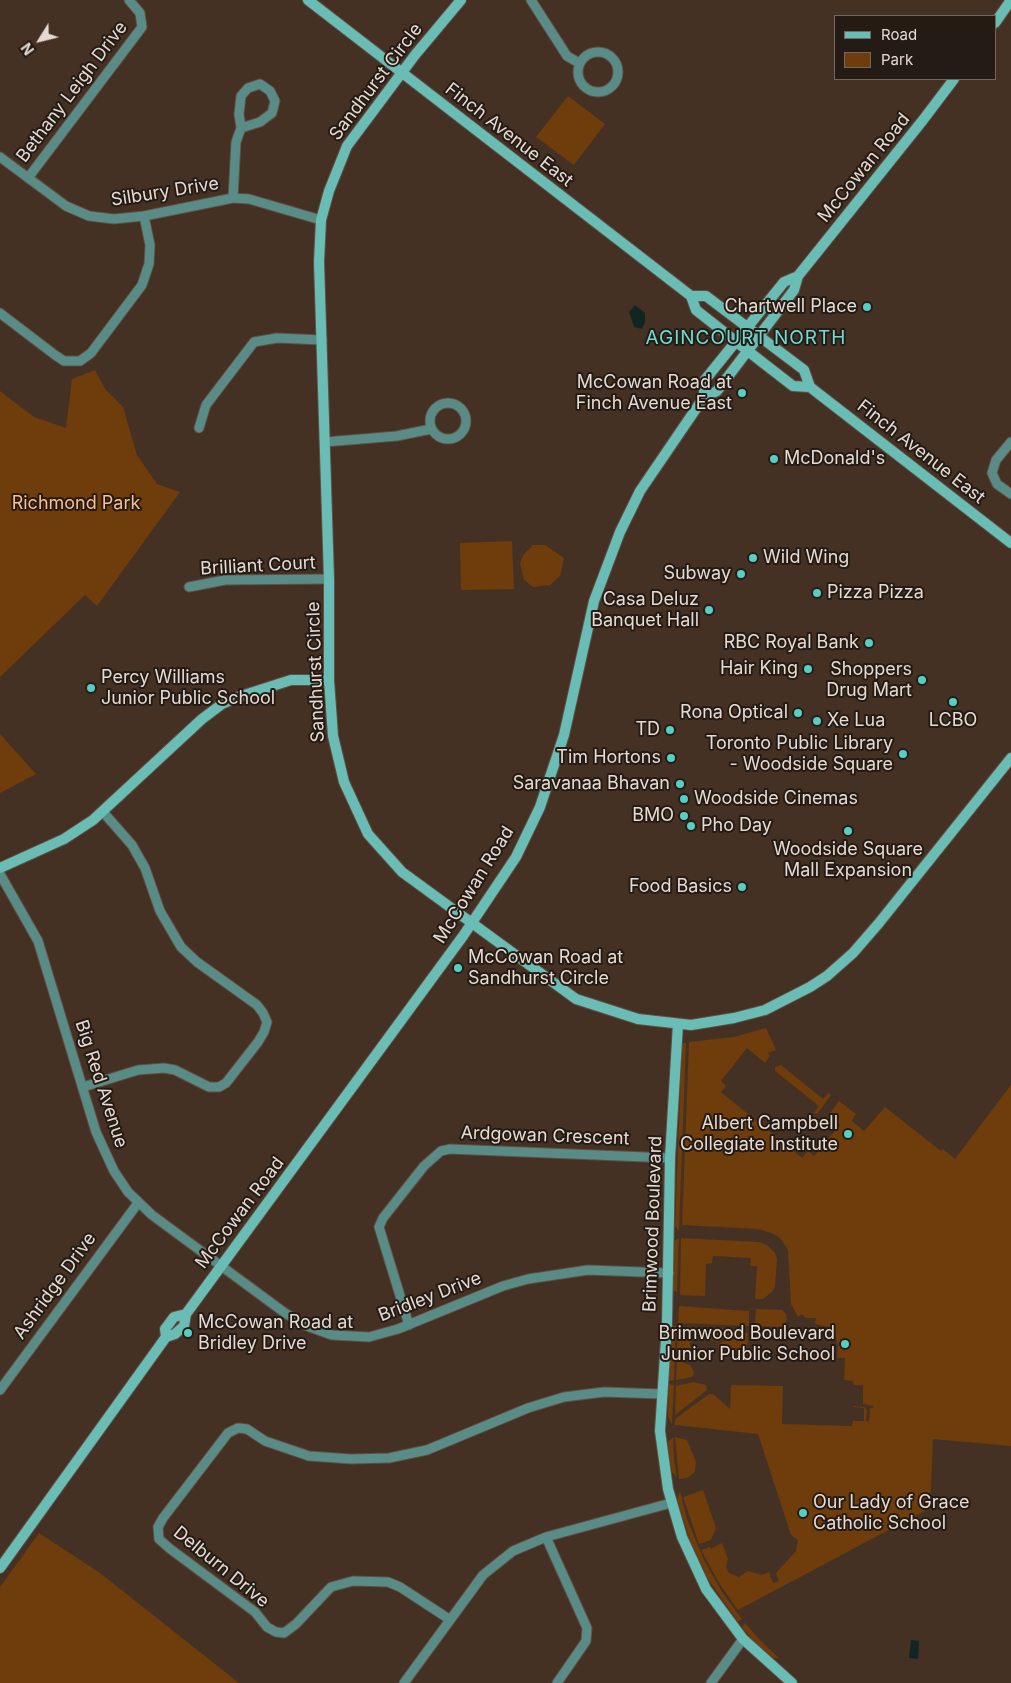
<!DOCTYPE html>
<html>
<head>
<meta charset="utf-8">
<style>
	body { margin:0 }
	#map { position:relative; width:1011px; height:1683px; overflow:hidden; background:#443124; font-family:Inter,sans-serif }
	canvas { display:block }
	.legend { position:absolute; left:834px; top:15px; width:162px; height:65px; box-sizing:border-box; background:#241b15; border:1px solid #726761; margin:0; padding:6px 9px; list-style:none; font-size:15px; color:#e6dad2 }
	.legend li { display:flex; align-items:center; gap:10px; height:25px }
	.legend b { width:25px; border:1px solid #726761 }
	.north { position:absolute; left:15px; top:15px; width:50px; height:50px; -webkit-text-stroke:4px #241b15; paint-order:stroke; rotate:234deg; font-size:14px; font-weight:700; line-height:20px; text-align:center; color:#e6dad2 }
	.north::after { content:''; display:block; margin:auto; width:18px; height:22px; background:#e6dad2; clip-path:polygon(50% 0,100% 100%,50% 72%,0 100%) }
</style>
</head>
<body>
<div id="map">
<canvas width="1011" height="1683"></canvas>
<ul class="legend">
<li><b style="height:6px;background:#6abdb5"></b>Road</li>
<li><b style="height:14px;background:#6f3c0c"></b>Park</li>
</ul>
<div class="north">N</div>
</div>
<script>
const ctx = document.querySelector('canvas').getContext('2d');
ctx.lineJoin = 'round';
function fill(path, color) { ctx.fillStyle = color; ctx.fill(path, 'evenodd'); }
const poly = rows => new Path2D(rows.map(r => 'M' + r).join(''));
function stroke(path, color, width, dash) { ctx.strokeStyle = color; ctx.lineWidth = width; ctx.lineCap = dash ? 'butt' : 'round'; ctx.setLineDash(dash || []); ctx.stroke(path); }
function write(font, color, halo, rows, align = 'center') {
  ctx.font = font + ' Inter,sans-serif'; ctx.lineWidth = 4; ctx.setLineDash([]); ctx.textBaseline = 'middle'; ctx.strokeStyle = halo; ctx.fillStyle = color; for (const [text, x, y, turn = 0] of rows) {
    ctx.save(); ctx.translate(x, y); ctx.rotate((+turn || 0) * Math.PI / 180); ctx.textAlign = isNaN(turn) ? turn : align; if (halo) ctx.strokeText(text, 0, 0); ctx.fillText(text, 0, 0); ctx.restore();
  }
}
fill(poly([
	[568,96,605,124,574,165,536,137],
	[95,370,105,389,123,407,137,455,157,484,180,492,97,606,85,595,0,677,0,391,34,417,66,428,72,379],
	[512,541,514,589,461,590,460,543],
	[533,545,545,545,564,558,560,576,550,585,533,587,524,580,520,564,523,555],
	[0,734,36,774,0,793],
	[766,1028,776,1050,768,1053,770,1056,765,1063,747,1048,721,1081,726,1086,721,1092,802,1158,808,1151,814,1156,840,1125,828,1116,839,1101,856,1114,852,1121,864,1131,885,1107,941,1151,943,1149,955,1159,1011,1085,1011,1446,933,1439,930,1508,738,1610,719,1583,701,1550,710,1547,711,1549,722,1543,728,1559,726,1568,729,1573,739,1577,748,1571,762,1575,769,1572,773,1583,779,1581,776,1573,796,1551,798,1540,791,1535,758,1434,675,1425,675,1419,709,1394,713,1394,730,1409,731,1385,783,1386,782,1424,852,1426,853,1421,864,1421,864,1408,853,1407,853,1406,865,1407,867,1410,866,1421,869,1422,870,1408,873,1408,874,1406,863,1404,863,1385,854,1385,853,1381,844,1380,845,1358,837,1358,838,1346,834,1331,830,1327,815,1324,816,1318,806,1318,802,1314,798,1317,791,1304,788,1250,781,1239,774,1234,758,1229,682,1225,689,1042,734,1037],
	[682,1043,686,1043,679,1231,675,1226],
	[781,1065,823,1099,828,1093,831,1095,817,1114,814,1113,819,1106,775,1071,775,1067],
	[679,1238,677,1292,672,1290,674,1241],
	[681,1238,759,1242,767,1245,775,1253,777,1259,775,1287,772,1292,763,1299,755,1299,757,1266,750,1266,751,1258,713,1256,712,1263,706,1264,705,1296,680,1295],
	[679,1306,749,1311,749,1326,678,1323],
	[756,1309,782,1310,786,1314,787,1320,781,1327,755,1326],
	[671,1326,676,1326,674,1380,669,1381],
	[678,1327,679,1327,745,1329,717,1342,697,1335,690,1343,692,1355,684,1359,677,1354],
	[745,1333,748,1333,747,1351,718,1350,718,1344],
	[680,1361,690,1365,694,1373,692,1377,676,1380,677,1362],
	[694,1382,706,1385,707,1390,675,1415,676,1386],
	[669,1384,674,1385,672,1424,668,1417],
	[673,1437,674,1459,677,1478,672,1472,669,1456,668,1442],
	[675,1437,687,1440,696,1462,695,1472,687,1478,679,1479],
	[703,1490,716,1528,711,1540,699,1544,683,1497],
	[680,1491,687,1519,704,1560,722,1592,742,1619,738,1622,710,1582,691,1543,677,1499],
	[39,1533,100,1573,239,1683,0,1683,0,1587],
	[745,1623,758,1638,779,1658,773,1658,753,1640,742,1627]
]), '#6f3c0c');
fill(poly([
	[635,305,645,313,645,322,642,329,634,327,629,312],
	[911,1640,919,1641,918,1659,909,1658]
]), '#132523');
const street = poly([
	[531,0,567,56,579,63],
	'578 72a20 20 0 1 1 40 0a20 20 0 1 1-40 0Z',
	[0,157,66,206,89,216,114,219,144,216,233,198,249,199,321,220],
	[28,178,142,27,140,13,129,0],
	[233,198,236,142,241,128,239,114,241,96,248,88,260,84,270,91,275,101,272,113,260,122,241,128],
	[0,313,55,355,64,361,80,361,91,353,142,285,149,264,150,245,144,216],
	'430 421a18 18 0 1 1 36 0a18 18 0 1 1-36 0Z',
	[199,428,206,405,254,342,277,338,322,340],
	[325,442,397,436,431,429],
	[1011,442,996,460,992,473,997,484,1011,494],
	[189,587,225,580,329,579],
	[0,874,38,941,96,1132,114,1171,128,1192,152,1215,285,1313,307,1326,332,1335,369,1337,398,1329,503,1286,528,1279,588,1270,669,1273],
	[83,1087,138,1070,164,1068,175,1070,209,1087,219,1087,226,1083,258,1042,264,1032,267,1022,263,1013,257,1005,197,962,181,947,160,911,145,868,132,845,103,812],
	[409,1325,379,1227,383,1218,424,1166,441,1151,450,1149,670,1158],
	[0,1390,138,1203],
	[546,1537,587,1628,586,1641,557,1683],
	[449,1619,400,1587,388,1582,353,1581,331,1587,296,1624,284,1633,276,1632,267,1627,255,1612,169,1548,159,1539,158,1527,163,1518,228,1433,238,1428,247,1429,265,1441,309,1456,351,1459,389,1458,427,1450,528,1408,564,1397,604,1392,662,1394],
	[404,1683,483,1575,513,1551,546,1537,671,1503],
	[711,1683,743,1639]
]);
const secondary = poly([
	[308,0,691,296,696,310,762,362,793,386,810,387],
	[461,0,415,55,347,146,329,191,321,220,319,262,329,579,329,680,333,736,344,782,368,834,402,872,576,999,638,1019,691,1025,734,1018,765,1010,810,987,827,976,853,953,879,923,1011,758],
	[995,23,1011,0],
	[691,296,706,296,804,370,810,387,1011,543],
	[704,397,717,391,794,290,798,276,923,120,954,79],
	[0,868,64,839,93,820,202,719,222,704,238,697,291,680,329,680],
	[678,1024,670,1158,667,1324,660,1431,668,1489,682,1537,706,1589,743,1639,792,1683],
	[166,1337,165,1329,174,1317,186,1314],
	[0,1568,166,1337,175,1334,184,1326,186,1314,463,936,516,857,540,807,564,735,594,601,620,532,640,491,704,397,704,381,784,282,798,276]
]);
stroke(street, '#614f43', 11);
stroke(secondary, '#614f43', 12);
stroke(street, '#5a8c87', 9);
stroke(secondary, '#6abdb5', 10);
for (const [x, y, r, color] of [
	[867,307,5,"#56cec4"],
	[742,393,5,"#56cec4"],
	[774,459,5,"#56cec4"],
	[753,558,5,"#56cec4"],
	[741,574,5,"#56cec4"],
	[817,593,5,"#56cec4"],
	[709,610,5,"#56cec4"],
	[869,643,5,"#56cec4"],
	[808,669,5,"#56cec4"],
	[922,680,5,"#56cec4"],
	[91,688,5,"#56cec4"],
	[953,702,5,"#56cec4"],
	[798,713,5,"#56cec4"],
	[817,721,5,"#56cec4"],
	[670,730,5,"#56cec4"],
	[903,754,5,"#56cec4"],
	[671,758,5,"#56cec4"],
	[680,784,5,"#56cec4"],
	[684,799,5,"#56cec4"],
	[684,816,5,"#56cec4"],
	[691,826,5,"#56cec4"],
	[848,831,5,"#56cec4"],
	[742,887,5,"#56cec4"],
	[458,968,5,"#56cec4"],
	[848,1134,5,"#56cec4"],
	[188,1333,5,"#56cec4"],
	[845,1344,5,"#56cec4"],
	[803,1513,5,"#56cec4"]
]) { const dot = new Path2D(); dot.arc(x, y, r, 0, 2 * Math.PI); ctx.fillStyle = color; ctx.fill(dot); stroke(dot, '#241b15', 2); }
write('18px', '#e6dad2', '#241b15', [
	["Sandhurst Circle",376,82,-53],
	["Bethany Leigh Drive",72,92,-53],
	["Finch Avenue East",509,135,38],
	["McCowan Road",864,168,-51],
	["Silbury Drive",165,192,-9],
	["Finch Avenue East",921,452,38],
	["Brilliant Court",258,566,-3],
	["Sandhurst Circle",316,672,-92],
	["McCowan Road",474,885,-58],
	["Big Red Avenue",101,1084,72],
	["Ardgowan Crescent",545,1136,2],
	["McCowan Road",240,1213,-53],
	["Brimwood Boulevard",653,1224,-88],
	["Ashridge Drive",55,1286,-54],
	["Bridley Drive",430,1297,-21],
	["Delburn Drive",221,1567,39]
]);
write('18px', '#e6dad2', '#241b15', [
	["Chartwell Place",857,307],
	["McCowan Road at",732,383],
	["Finch Avenue East",732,404],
	["McDonald's",784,459,"left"],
	["Wild Wing",763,558,"left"],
	["Subway",731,574],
	["Pizza Pizza",827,593,"left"],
	["Casa Deluz",699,600],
	["Banquet Hall",699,621],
	["RBC Royal Bank",859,643],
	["Hair King",798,669],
	["Shoppers",912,670],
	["Drug Mart",912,691],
	["Percy Williams",101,678,"left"],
	["Junior Public School",101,699,"left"],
	["Rona Optical",788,713],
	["Xe Lua",827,721,"left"],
	["LCBO",953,721,"center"],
	["TD",660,730],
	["Toronto Public Library",893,744],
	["- Woodside Square",893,765],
	["Tim Hortons",661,758],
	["Saravanaa Bhavan",670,784],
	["Woodside Cinemas",694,799,"left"],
	["BMO",674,816],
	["Pho Day",701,826,"left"],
	["Woodside Square",848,850,"center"],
	["Mall Expansion",848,871,"center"],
	["Food Basics",732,887],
	["McCowan Road at",468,958,"left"],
	["Sandhurst Circle",468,979,"left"],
	["Albert Campbell",838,1124],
	["Collegiate Institute",838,1145],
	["McCowan Road at",198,1323,"left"],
	["Bridley Drive",198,1344,"left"],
	["Brimwood Boulevard",835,1334],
	["Junior Public School",835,1355],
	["Our Lady of Grace",813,1503,"left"],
	["Catholic School",813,1524,"left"]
], 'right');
write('18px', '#f9bd91', '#241b15', [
	["Richmond Park",76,504]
]);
ctx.letterSpacing = '1px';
write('19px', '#6fdad0', '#241b15', [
	["AGINCOURT NORTH",746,338]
]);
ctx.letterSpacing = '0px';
</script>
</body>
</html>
